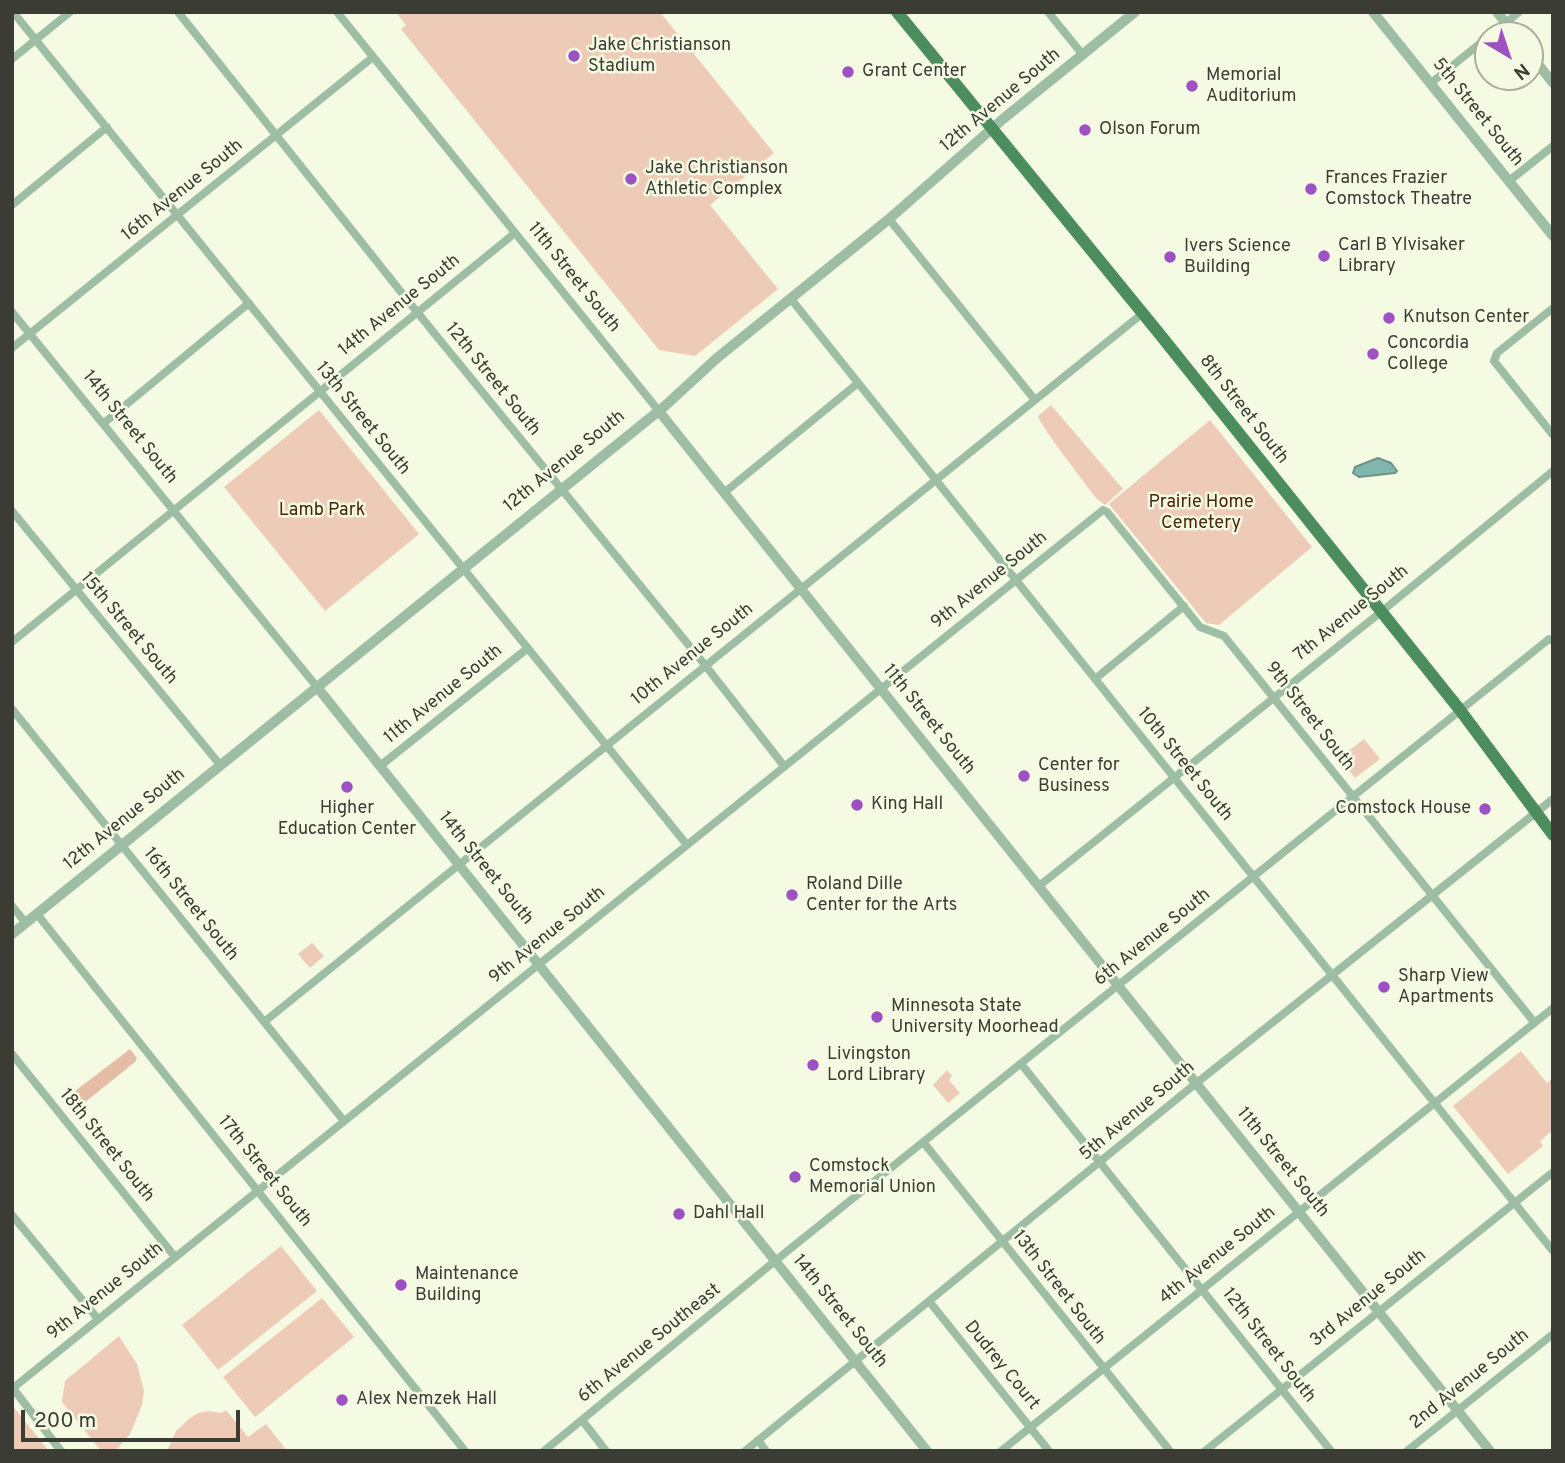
<!DOCTYPE html>
<html>
<head>
<meta charset="utf-8">
<style>
	body { margin:0 }
	#map { position:relative; width:1565px; height:1463px; overflow:hidden; background:#f5fae3; font-family:Overpass,sans-serif }
	canvas { display:block }
	.frame { position:absolute; inset:0; border:14px solid #3b3d34; pointer-events:none }
	.north { position:absolute; left:1474px; top:21px; width:70px; height:70px; box-sizing:border-box; background:#f5fae3; border:2px solid #abae9d; border-radius:50%; rotate:141deg; font-size:19px; font-weight:700; line-height:28px; text-align:center; color:#3b3d34 }
	.north::after { content:''; display:block; margin:auto; width:24px; height:32px; background:#9e51c2; clip-path:polygon(50% 0,100% 100%,50% 72%,0 100%) }
	.scale { position:absolute; left:21px; top:1410px; width:219px; height:32px; box-sizing:border-box; border:4px solid #3b3d34; border-top:0; padding-left:9px; font-size:21px; line-height:24px; white-space:nowrap; color:#3b3d34; -webkit-text-stroke:5px #f5fae3; paint-order:stroke }
</style>
</head>
<body>
<div id="map">
<canvas width="1565" height="1463"></canvas>
<div class="frame"></div>
<div class="north">N</div>
<div class="scale">200 m</div>
</div>
<script>
const ctx = document.querySelector('canvas').getContext('2d');
ctx.lineJoin = 'round';
function fill(path, color) { ctx.fillStyle = color; ctx.fill(path, 'evenodd'); }
const poly = rows => new Path2D(rows.map(r => 'M' + r).join(''));
function stroke(path, color, width, dash) { ctx.strokeStyle = color; ctx.lineWidth = width; ctx.lineCap = dash ? 'butt' : 'round'; ctx.setLineDash(dash || []); ctx.stroke(path); }
function write(font, color, halo, rows, align = 'center') {
  ctx.font = font + ' Overpass,sans-serif'; ctx.lineWidth = 5; ctx.setLineDash([]); ctx.textBaseline = 'middle'; ctx.strokeStyle = halo; ctx.fillStyle = color; for (const [text, x, y, turn = 0] of rows) {
    ctx.save(); ctx.translate(x, y); ctx.rotate((+turn || 0) * Math.PI / 180); ctx.textAlign = isNaN(turn) ? turn : align; if (halo) ctx.strokeText(text, 0, 0); ctx.fillText(text, 0, 0); ctx.restore();
  }
}
fill(poly([
	[396,12,660,12,774,153,710,205,778,289,695,356,659,350,401,29,406,25],
	[1051,405,1123,489,1105,505,1095,497,1056,445,1040,421,1038,416],
	[319,410,419,534,325,611,224,487],
	[1210,420,1312,547,1219,625,1206,623,1109,504],
	[1364,739,1380,759,1355,778,1339,758],
	[312,943,324,956,310,968,298,954],
	[1521,1051,1547,1083,1553,1078,1553,1130,1540,1141,1543,1146,1508,1174,1453,1106],
	[947,1070,952,1076,949,1080,960,1093,948,1103,933,1085],
	[281,1246,317,1291,218,1370,182,1325],
	[322,1298,354,1337,255,1417,223,1377],
	[119,1336,137,1364,144,1391,142,1405,130,1434,119,1447,115,1451,101,1451,62,1402,65,1381],
	[12,1405,49,1451,12,1451],
	[226,1410,248,1437,266,1424,287,1451,167,1451,176,1431,190,1418,198,1413,208,1411,221,1413]
]), '#eecbb6');
fill(poly([
	[130,1049,137,1058,135,1062,79,1107,70,1109,65,1101,66,1098]
]), '#e5bca4');
const water = poly([
	[1378,458,1391,463,1397,471,1395,473,1359,477,1353,473,1355,467,1378,458]
]);
fill(water, '#81b6ae');
stroke(water, '#6c9289', 2);
stroke(poly([
	[13,12,687,845],
	[178,12,417,312,705,665,784,766],
	[337,12,658,410],
	[1048,12,1083,55],
	[1491,35,1519,12],
	[12,59,70,12],
	[1431,83,1488,37],
	[1509,181,1553,146],
	[12,205,107,127],
	[889,219,1035,400],
	[791,299,1553,1251],
	[1553,308,1497,353,1494,361,1553,435],
	[12,312,317,687],
	[12,348,373,57],
	[104,423,249,303],
	[725,492,858,383],
	[12,511,221,766],
	[12,642,515,233],
	[1095,679,1184,606],
	[12,709,344,1121],
	[380,766,528,648],
	[1039,886,1381,612,1553,471],
	[12,906,26,923],
	[37,914,465,1451],
	[264,1022,1143,313],
	[12,1054,175,1257],
	[1022,1065,1331,1451],
	[924,1143,1170,1451],
	[12,1215,98,1319],
	[929,1301,1049,1451],
	[12,1387,61,1451],
	[13,1388,1103,510,1107,512,1200,627,1224,636,1534,1022],
	[582,1420,606,1451],
	[758,1440,766,1451],
	[544,1451,775,1261,1549,639,1553,641],
	[745,1451,1189,1089,1553,799],
	[1001,1451,1553,1008],
	[1205,1451,1553,1172],
	[1407,1451,1553,1334]
]), '#9dbea4', 8);
stroke(poly([
	[1373,12,1553,236],
	[1497,12,1515,35],
	[1530,54,1553,83],
	[658,410,1490,1451],
	[317,687,927,1451],
	[12,934,666,405,717,358,889,219,1003,119,1135,12]
]), '#9dbea4', 10);
stroke(poly([
	[897,12,1162,337,1460,710,1553,835]
]), '#4c8d5e', 12);
for (const [x, y, r, color] of [
	[574,56,7,"#9e51c2"],
	[848,72,7,"#9e51c2"],
	[1192,86,7,"#9e51c2"],
	[1085,130,7,"#9e51c2"],
	[631,179,7,"#9e51c2"],
	[1311,189,7,"#9e51c2"],
	[1324,256,7,"#9e51c2"],
	[1170,257,7,"#9e51c2"],
	[1389,318,7,"#9e51c2"],
	[1373,354,7,"#9e51c2"],
	[1024,776,7,"#9e51c2"],
	[347,787,7,"#9e51c2"],
	[857,805,7,"#9e51c2"],
	[1485,809,7,"#9e51c2"],
	[792,895,7,"#9e51c2"],
	[1384,987,7,"#9e51c2"],
	[877,1017,7,"#9e51c2"],
	[813,1065,7,"#9e51c2"],
	[795,1177,7,"#9e51c2"],
	[679,1214,7,"#9e51c2"],
	[401,1285,7,"#9e51c2"],
	[342,1400,7,"#9e51c2"]
]) { const dot = new Path2D(); dot.arc(x, y, r, 0, 2 * Math.PI); ctx.fillStyle = color; ctx.fill(dot); stroke(dot, '#f5fae3', 2.5); }
write('18px', '#3b3d34', '#f5fae3', [
	["Jake Christianson",588,46],
	["Stadium",588,67],
	["Grant Center",862,72],
	["Memorial",1206,76],
	["Auditorium",1206,97],
	["Olson Forum",1099,130],
	["Jake Christianson",645,169],
	["Athletic Complex",645,190],
	["Frances Frazier",1325,179],
	["Comstock Theatre",1325,200],
	["Carl B Ylvisaker",1338,246],
	["Library",1338,267],
	["Ivers Science",1184,247],
	["Building",1184,268],
	["Knutson Center",1403,318],
	["Concordia",1387,344],
	["College",1387,365],
	["Center for",1038,766],
	["Business",1038,787],
	["King Hall",871,805],
	["Higher",347,809,"center"],
	["Education Center",347,830,"center"],
	["Comstock House",1471,809,"right"],
	["Roland Dille",806,885],
	["Center for the Arts",806,906],
	["Sharp View",1398,977],
	["Apartments",1398,998],
	["Minnesota State",891,1007],
	["University Moorhead",891,1028],
	["Livingston",827,1055],
	["Lord Library",827,1076],
	["Comstock",809,1167],
	["Memorial Union",809,1188],
	["Dahl Hall",693,1214],
	["Maintenance",415,1275],
	["Building",415,1296],
	["Alex Nemzek Hall",356,1400]
], 'left');
write('18px', '#3b3d34', '#f5fae3', [
	["12th Avenue South",1001,101,-40],
	["5th Street South",1477,113,51],
	["16th Avenue South",183,191,-39],
	["11th Street South",573,278,51],
	["14th Avenue South",400,306,-39],
	["12th Street South",492,380,51],
	["8th Street South",1243,410,52],
	["13th Street South",362,419,51],
	["14th Street South",129,428,51],
	["12th Avenue South",565,462,-39],
	["9th Avenue South",990,581,-39],
	["7th Avenue South",1352,614,-39],
	["15th Street South",128,629,50],
	["10th Avenue South",693,655,-39],
	["11th Avenue South",444,695,-39],
	["9th Street South",1309,717,52],
	["11th Street South",928,720,51],
	["10th Street South",1184,765,51],
	["12th Avenue South",125,820,-39],
	["14th Street South",485,869,51],
	["16th Street South",190,905,51],
	["9th Avenue South",548,936,-39],
	["6th Avenue South",1153,938,-39],
	["5th Avenue South",1138,1112,-40],
	["18th Street South",106,1146,51],
	["11th Street South",1282,1163,51],
	["17th Street South",264,1172,51],
	["4th Avenue South",1218,1256,-39],
	["13th Street South",1058,1288,52],
	["9th Avenue South",106,1292,-39],
	["3rd Avenue South",1369,1299,-39],
	["14th Street South",839,1312,51],
	["6th Avenue Southeast",650,1344,-39],
	["12th Street South",1268,1346,52],
	["Dudrey Court",1001,1366,51],
	["2nd Avenue South",1470,1380,-39]
]);
write('18px', '#4b2509', '#f5fae3', [
	["Prairie Home",1201,503],
	["Cemetery",1201,524],
	["Lamb Park",322,511]
]);
</script>
</body>
</html>
